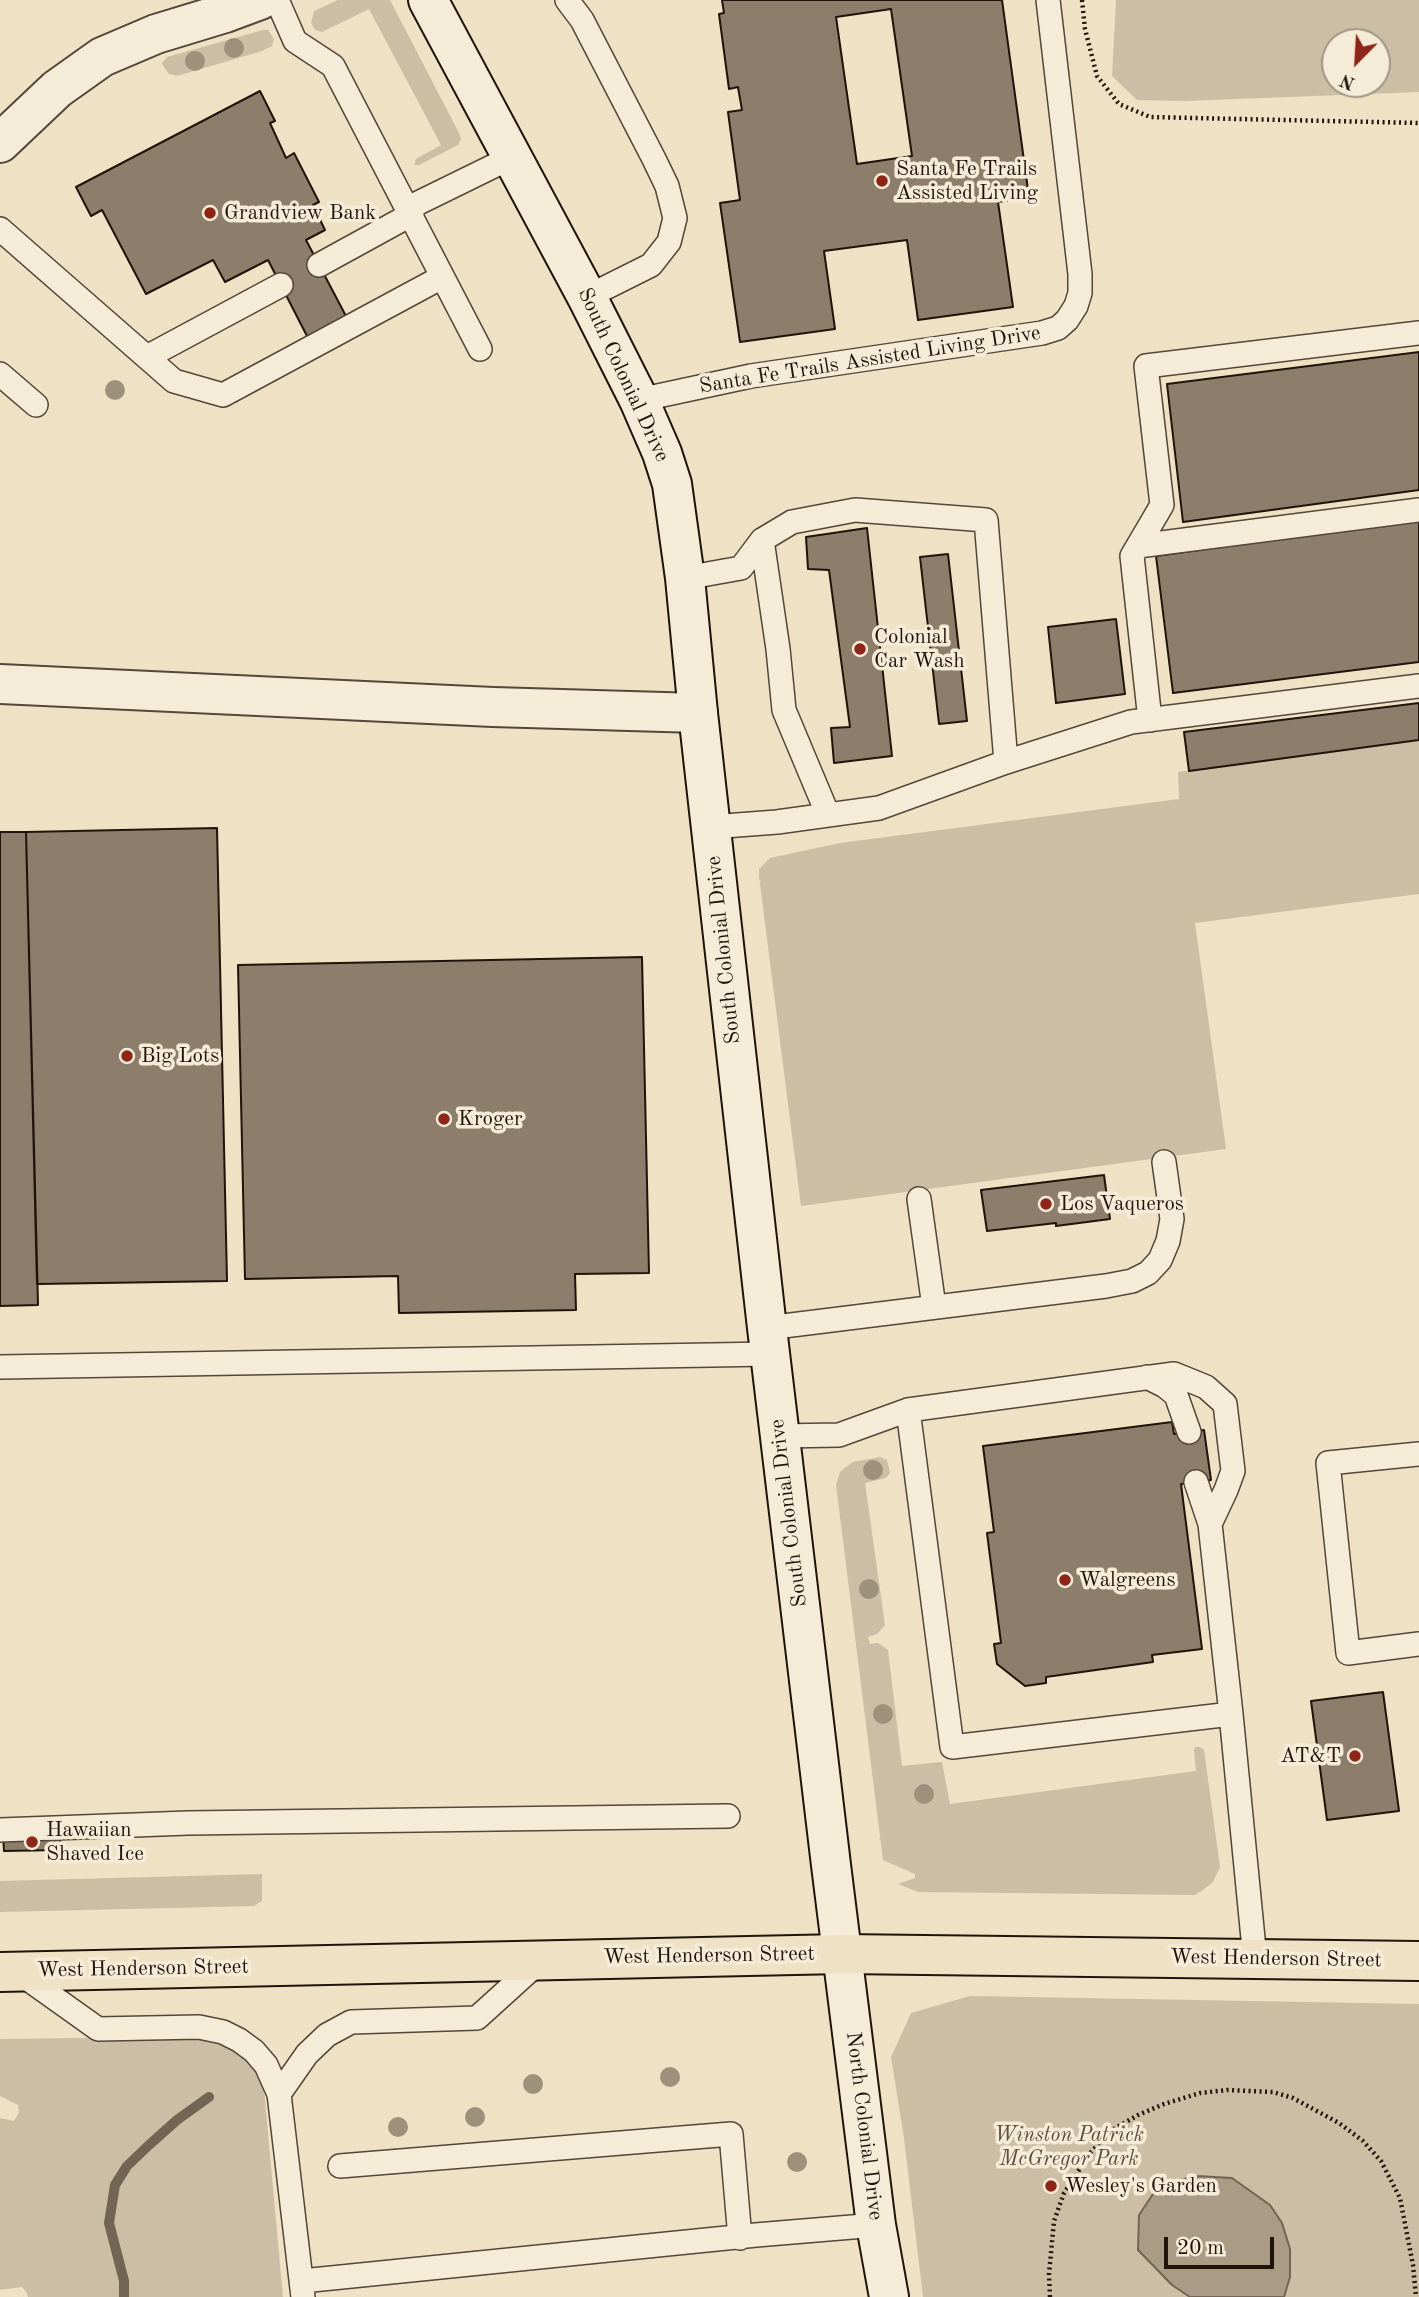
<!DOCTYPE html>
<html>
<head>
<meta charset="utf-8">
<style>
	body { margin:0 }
	#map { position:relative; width:1419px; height:2297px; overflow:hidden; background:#efe1c3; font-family:"Old Standard TT",serif }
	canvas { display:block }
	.north { position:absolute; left:1321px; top:28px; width:70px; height:70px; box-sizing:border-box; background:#f5ecd8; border:2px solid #a09586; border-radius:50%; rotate:204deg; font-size:19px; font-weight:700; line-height:28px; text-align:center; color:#20130a }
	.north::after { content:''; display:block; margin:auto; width:24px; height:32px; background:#8f2418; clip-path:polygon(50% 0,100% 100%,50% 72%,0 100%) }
	.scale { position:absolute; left:1164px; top:2237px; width:110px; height:32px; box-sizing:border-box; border:4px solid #20130a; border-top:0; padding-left:9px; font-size:21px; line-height:24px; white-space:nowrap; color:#20130a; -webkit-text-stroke:5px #f5ecd8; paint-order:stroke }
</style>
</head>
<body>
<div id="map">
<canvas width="1419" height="2297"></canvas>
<div class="north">N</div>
<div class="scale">20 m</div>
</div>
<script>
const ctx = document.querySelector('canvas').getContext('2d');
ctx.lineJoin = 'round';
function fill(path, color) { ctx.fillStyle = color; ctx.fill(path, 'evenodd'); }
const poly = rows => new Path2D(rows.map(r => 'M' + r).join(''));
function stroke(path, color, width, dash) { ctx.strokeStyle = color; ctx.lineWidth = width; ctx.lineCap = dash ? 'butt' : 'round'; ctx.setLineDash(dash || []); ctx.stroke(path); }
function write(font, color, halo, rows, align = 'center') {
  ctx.font = font + ' "Old Standard TT",serif'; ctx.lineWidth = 7; ctx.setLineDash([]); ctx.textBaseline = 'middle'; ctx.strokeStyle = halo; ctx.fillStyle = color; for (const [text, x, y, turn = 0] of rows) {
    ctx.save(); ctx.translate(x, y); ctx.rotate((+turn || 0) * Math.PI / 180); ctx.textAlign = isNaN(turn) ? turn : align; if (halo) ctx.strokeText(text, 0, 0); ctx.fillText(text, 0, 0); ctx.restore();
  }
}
fill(poly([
	[338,0,390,0,459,133,461,139,458,145,419,165,414,165,416,159,441,145,369,9,322,32,315,30,311,23,314,11],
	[1116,0,1419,0,1419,92,1186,101,1137,100,1112,76],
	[1335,42,1377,42,1377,84,1335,84],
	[263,30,268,30,274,39,272,46,262,51,177,76,169,74,164,67,162,63,167,57],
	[1419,740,1419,894,1195,923,1226,1149,801,1206,759,876,759,869,770,858,840,843,1179,799,1178,772],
	[880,1457,887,1460,890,1473,886,1478,865,1483,885,1625,877,1634,868,1637,870,1644,878,1643,888,1650,902,1766,942,1762,950,1804,1196,1771,1194,1750,1195,1747,1200,1747,1204,1750,1220,1867,1213,1882,1203,1890,1195,1895,918,1892,898,1884,915,1878,915,1874,883,1860,836,1485,840,1472,846,1467,853,1462],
	[262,1874,262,1901,254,1906,0,1912,0,1881],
	[970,1996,1419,2004,1419,2297,923,2297,904,2138,891,2057,911,2013],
	[224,2036,262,2068,283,2297,28,2297,27,2293,22,2287,0,2290,0,2118,14,2121,19,2112,18,2105,0,2096,0,2039]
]), '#ccbea4');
const water = poly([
	[1197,2176,1232,2178,1270,2205,1282,2223,1290,2249,1290,2277,1284,2297,1190,2297,1172,2285,1138,2250,1139,2215,1153,2194,1175,2181,1197,2176]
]);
fill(water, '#a99b84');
stroke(water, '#726553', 2);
stroke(poly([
	[124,2297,124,2281,109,2223,115,2185,127,2166,149,2145,177,2120,209,2097]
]), '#726553', 10);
const building = poly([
	[722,0,1002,0,1029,197,998,202,1013,307,918,320,907,240,824,251,835,329,740,342,720,203,740,200,728,112,742,110,738,87,729,89,719,14,724,13,722,0],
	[891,9,912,156,857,164,836,17,891,9],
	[260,91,275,121,270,123,286,158,294,153,319,202,313,205,325,230,306,240,347,318,308,338,268,260,225,282,213,260,146,294,102,210,91,216,76,187,260,91],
	[1419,352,1419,490,1183,522,1167,384,1419,352],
	[1419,519,1419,662,1173,693,1156,556,1419,519],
	[867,528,892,756,834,763,831,728,850,727,829,570,808,569,806,537,867,528],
	[948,554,967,721,939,724,920,557,948,554],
	[1116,619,1125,694,1056,703,1048,627,1116,619],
	[1419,703,1419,740,1189,771,1184,732,1419,703],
	[217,828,227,1281,37,1284,26,832,217,828],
	[0,832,26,832,38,1305,0,1306,0,832],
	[642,957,649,1273,575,1274,576,1310,399,1313,398,1276,245,1279,238,965,642,957],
	[1104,1175,1110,1219,1056,1226,1056,1223,987,1231,981,1190,1104,1175],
	[1172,1422,1174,1434,1204,1430,1211,1480,1181,1484,1202,1649,1152,1655,1153,1662,1046,1677,1046,1683,1025,1686,997,1664,994,1644,1001,1643,987,1533,994,1532,983,1446,1172,1422],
	[1383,1692,1399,1811,1327,1820,1311,1701,1383,1692],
	[60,1832,60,1850,4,1851,3,1834,60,1832]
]);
fill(building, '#8c7e6a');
stroke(building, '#20130a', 2);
const lane = poly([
	[277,0,295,41,333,66,480,349],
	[567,0,582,20,654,159,667,186,675,218,669,242,651,265,587,297],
	[408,208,512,157],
	[0,229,174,381,223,395,442,277],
	[319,265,412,214],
	[147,357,281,285],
	[0,374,36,405],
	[639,400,751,376,1042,333,1058,328,1067,320,1076,306,1080,293,1080,274,1048,0],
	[762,540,778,649,784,710,828,815],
	[1138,546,1419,510],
	[685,578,741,568,762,540,792,522,855,510,986,520,1006,762],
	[1150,720,1132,556,1162,505,1146,366,1419,333],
	[711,827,777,822,879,808,1006,762,1131,722,1419,686],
	[919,1199,934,1307],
	[767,1328,1106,1286,1132,1281,1148,1273,1160,1260,1168,1241,1172,1219,1164,1162],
	[0,1367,770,1354],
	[1147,1377,1165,1386,1176,1395,1189,1432],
	[908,1410,952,1747,1231,1714,1255,1959],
	[780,1436,839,1435,908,1410,1174,1374,1206,1387,1225,1404,1233,1471,1226,1490,1210,1524],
	[1419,1454,1328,1463,1348,1653,1419,1644],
	[1196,1482,1210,1524,1231,1714],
	[0,1830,188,1823,728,1816],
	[18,1972,98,2029,199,2027,223,2032,239,2040,254,2051,266,2065,279,2094,303,2297],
	[279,2094,307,2054,327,2035,351,2022,477,2018,541,1960],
	[340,2166,731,2134,740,2238],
	[302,2281,756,2235,876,2225]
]);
const street = poly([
	[0,143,57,89,102,57,156,34,225,13,260,0],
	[0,684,493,707,698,713]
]);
const secondary = poly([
	[428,0,587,297,639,400,662,453,672,484,685,578,698,713,767,1328,831,1865,876,2225,889,2297]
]);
const primary = poly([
	[0,1972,842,1954,1419,1961]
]);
stroke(lane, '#544638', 26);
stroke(street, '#544638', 42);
stroke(secondary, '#20130a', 42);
stroke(primary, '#20130a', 42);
stroke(poly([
	[1082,0,1085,29,1097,76,1119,104,1150,117,1419,123],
	[1050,2297,1049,2274,1054,2221,1064,2193,1091,2152,1114,2129,1138,2115,1164,2104,1200,2093,1227,2090,1273,2092,1293,2098,1339,2123,1363,2141,1381,2161,1400,2198,1413,2265,1416,2297]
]), '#20130a', 4.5, [2, 3.5]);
stroke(lane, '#f5ecd8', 23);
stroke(street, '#f5ecd8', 38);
stroke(secondary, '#f5ecd8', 38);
stroke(primary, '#efe1c3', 38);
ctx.fillStyle = '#9e917b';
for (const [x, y] of [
	[234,48],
	[195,61],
	[115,390],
	[873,1470],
	[869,1589],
	[883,1714],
	[924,1794],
	[670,2077],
	[533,2084],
	[475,2117],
	[398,2127],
	[797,2162]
]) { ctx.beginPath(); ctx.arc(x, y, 10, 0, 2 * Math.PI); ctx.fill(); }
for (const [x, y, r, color] of [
	[882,181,7,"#8f2418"],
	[210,213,7,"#8f2418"],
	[860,649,7,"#8f2418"],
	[127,1056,7,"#8f2418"],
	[444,1119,7,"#8f2418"],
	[1046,1204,7,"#8f2418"],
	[1065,1580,7,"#8f2418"],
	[1355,1756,7,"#8f2418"],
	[32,1842,7,"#8f2418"],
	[1051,2186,7,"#8f2418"]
]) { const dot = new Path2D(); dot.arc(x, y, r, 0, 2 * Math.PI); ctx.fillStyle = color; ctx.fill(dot); stroke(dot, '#f5ecd8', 2.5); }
write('21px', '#20130a', '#f5ecd8', [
	["Santa Fe Trails",896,169],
	["Assisted Living",896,193],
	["Grandview Bank",224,213],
	["Colonial",874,637],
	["Car Wash",874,661],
	["Big Lots",141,1056],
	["Kroger",458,1119],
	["Los Vaqueros",1060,1204],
	["Walgreens",1079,1580],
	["AT&T",1341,1756,"right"],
	["Hawaiian",46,1830],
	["Shaved Ice",46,1854],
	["Wesley's Garden",1065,2186]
], 'left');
write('21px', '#20130a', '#f5ecd8', [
	["Santa Fe Trails Assisted Living Drive",870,360,-9],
	["South Colonial Drive",623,375,65],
	["South Colonial Drive",724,950,-96],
	["South Colonial Drive",789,1513,-97],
	["West Henderson Street",709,1956,-1],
	["West Henderson Street",1276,1959,1],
	["West Henderson Street",143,1969,-1],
	["North Colonial Drive",864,2126,83]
]);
write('italic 21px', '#5c4f40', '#f5ecd8', [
	["Winston Patrick",1069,2135],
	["McGregor Park",1069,2159]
]);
</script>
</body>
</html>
